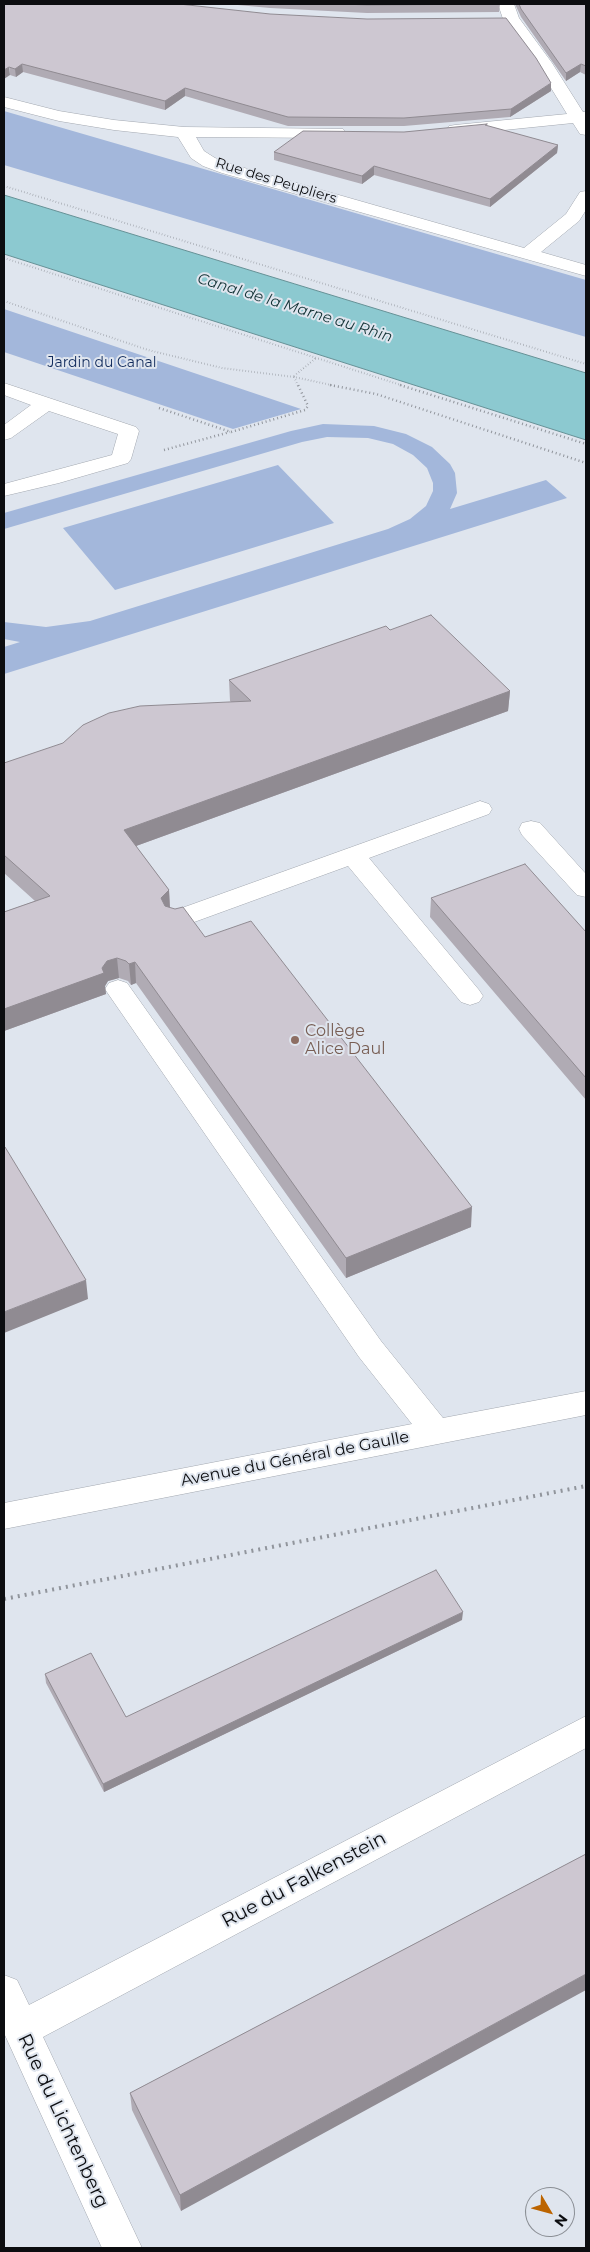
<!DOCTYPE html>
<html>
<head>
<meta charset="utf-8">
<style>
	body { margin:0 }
	#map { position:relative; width:590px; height:2252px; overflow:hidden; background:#dfe5ee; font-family:Montserrat,sans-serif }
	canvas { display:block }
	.frame { position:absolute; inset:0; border:5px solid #0c0d10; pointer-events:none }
	.north { position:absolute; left:525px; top:2187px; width:50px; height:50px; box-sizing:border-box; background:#dfe5ee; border:1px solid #8b8f95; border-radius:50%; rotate:127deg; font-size:14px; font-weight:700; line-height:20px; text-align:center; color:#0c0d10 }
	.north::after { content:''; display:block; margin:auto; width:18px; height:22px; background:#bc6400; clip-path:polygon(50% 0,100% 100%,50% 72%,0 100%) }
</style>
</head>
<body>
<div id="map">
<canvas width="590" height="2252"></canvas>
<div class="frame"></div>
<div class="north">N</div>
</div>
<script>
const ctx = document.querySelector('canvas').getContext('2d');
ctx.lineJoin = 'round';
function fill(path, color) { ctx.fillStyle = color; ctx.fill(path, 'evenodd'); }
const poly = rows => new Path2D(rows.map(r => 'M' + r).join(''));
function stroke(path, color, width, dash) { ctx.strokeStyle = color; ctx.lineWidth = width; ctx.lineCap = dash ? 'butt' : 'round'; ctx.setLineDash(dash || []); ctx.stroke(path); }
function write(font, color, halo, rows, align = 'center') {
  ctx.font = font + ' Montserrat,sans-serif'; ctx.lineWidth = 4; ctx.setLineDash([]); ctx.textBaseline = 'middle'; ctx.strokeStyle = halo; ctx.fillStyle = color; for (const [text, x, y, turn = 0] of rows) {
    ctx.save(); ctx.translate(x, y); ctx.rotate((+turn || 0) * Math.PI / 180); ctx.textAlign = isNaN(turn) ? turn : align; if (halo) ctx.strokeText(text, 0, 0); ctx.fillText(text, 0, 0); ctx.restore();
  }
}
fill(poly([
	[4,111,586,280,586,337,4,165],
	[4,309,200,375,301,409,233,429,4,352],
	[323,424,374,426,406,434,432,447,450,464,455,473,457,493,450,509,546,480,567,498,4,674,4,647,20,642,4,639,4,622,46,627,90,621,388,529,410,519,426,506,433,491,433,483,427,468,413,455,393,444,368,438,327,437,302,442,4,529,4,513,291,431],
	[278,465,334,523,115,590,63,528]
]), '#a3b7db');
const water = poly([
	[4,195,586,373,586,440,4,254,4,195]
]);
fill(water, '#8cc9d0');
stroke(water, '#669196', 1);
const minor = poly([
	[498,4,514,4,519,18,552,63,583,112,586,112,586,135,580,134,573,123,455,135,449,134,447,130,449,126,455,125,567,114,537,65,503,19,498,4],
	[4,97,59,111,114,120,184,127,343,129,346,133,343,137,337,138,196,137,204,151,215,158,234,165,524,248,566,214,580,192,586,191,586,210,579,221,541,252,586,265,586,276,222,173,203,166,191,158,178,137,114,130,59,121,4,107,4,97],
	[4,383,136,427,139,431,131,459,128,463,59,483,4,496,4,484,112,455,118,434,49,411,11,438,4,440,4,425,31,405,4,395,4,383],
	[480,801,489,804,492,809,489,814,369,858,479,990,483,996,479,1002,470,1005,461,1002,348,866,186,925,177,928,168,925,164,919,168,913,480,801],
	[531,821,540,823,586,874,586,897,577,895,522,835,519,829,522,823,531,821],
	[118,980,127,983,381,1341,443,1418,586,1391,586,1415,4,1529,4,1503,412,1424,359,1357,109,995,105,989,109,983,118,980],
	[586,1716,586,1748,43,2037,142,2248,102,2248,4,2033,4,1975,17,1980,29,2005,586,1716]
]);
stroke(minor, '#a3a8b0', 1);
stroke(poly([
	[4,186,586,364],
	[4,258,404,386],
	[4,301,148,350,222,368,294,377,336,386],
	[294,376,316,358],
	[294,377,298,386]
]), '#91959c', 2, [0.5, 2.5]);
stroke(poly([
	[330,385,376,394,586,463],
	[400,385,586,444],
	[159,408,231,432,305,410,308,406,298,385],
	[164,450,230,432]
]), '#91959c', 2.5, [1, 3]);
stroke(poly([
	[4,1599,586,1486]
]), '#91959c', 4, [2, 5]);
fill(minor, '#fff');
fill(poly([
	[4,4,551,91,510,117,404,126,288,126,185,96,165,110,23,72,16,77,10,75],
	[227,4,500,4,499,12,367,13,270,8],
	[515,4,586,4,586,75,580,72,566,81,521,17],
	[487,126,558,145,557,153,490,207,374,175,362,184,274,160,274,152,404,132],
	[390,630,510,691,508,711,136,846,169,890,170,908,205,937,471,1227,346,1278,136,983,131,985,128,981,119,978,108,981,105,986,106,994,4,1031,4,912,35,901,4,873,4,763,231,702,230,701,229,680],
	[431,898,586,932,586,1100,430,917],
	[462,1620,104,1792,46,1683,45,1674,126,1717],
	[586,1854,181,2211,132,2110,130,2093]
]), '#b0abb4');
fill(poly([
	[22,64,23,72,16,77,15,69],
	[581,64,580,72,566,81,566,73],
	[9,67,10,75,4,79,4,70],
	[551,83,551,91,510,117,511,109],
	[185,88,185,96,165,110,165,101],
	[558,145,557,153,490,207,490,199],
	[374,166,374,175,362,184,362,176],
	[510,691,508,711,125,850,124,830],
	[169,890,170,910,162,918,161,898],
	[117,958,119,978,108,981,105,986,106,994,4,1031,4,1009,102,968,107,961],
	[135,962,136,983,131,985,129,964],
	[472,1207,471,1227,346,1278,346,1258],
	[86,1280,88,1299,4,1333,4,1312],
	[463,1612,462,1620,104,1792,103,1784],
	[586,1974,586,1990,181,2211,180,2195]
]), '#908b92');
const building = poly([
	[4,4,179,4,270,14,367,19,506,18,536,58,551,83,511,109,404,118,288,117,185,88,165,101,22,64,15,69,9,67,4,70,4,4],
	[343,4,500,4,367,5,343,4],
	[519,4,586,4,586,66,581,64,566,73,521,9,519,4],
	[487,124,485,125,558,145,490,199,374,166,362,176,274,152,303,131,404,132,487,124],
	[431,615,510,691,124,830,169,890,161,898,165,906,175,909,183,907,205,937,251,921,472,1207,346,1258,135,962,129,964,126,961,117,958,107,961,102,968,104,973,4,1009,4,912,50,896,4,855,4,763,63,743,83,725,109,713,140,706,251,701,229,680,386,626,390,630,431,615],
	[525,864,586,932,586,1078,431,898,525,864],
	[4,1147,5,1147,86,1280,4,1312,4,1147],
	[436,1570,463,1612,103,1784,45,1674,91,1653,126,1717,436,1570],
	[586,1854,586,1974,180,2195,130,2093,586,1854]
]);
fill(building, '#cdc7d1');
stroke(building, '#908b92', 1);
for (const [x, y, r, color] of [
	[295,1040,5,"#8d6e63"]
]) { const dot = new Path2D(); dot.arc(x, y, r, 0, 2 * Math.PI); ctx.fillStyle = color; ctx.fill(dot); stroke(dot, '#dfe5ee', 2); }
write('14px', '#0c0d10', '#dfe5ee', [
	["Rue des Peupliers",276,181,17]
]);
write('14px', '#122c5d', '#dfe5ee', [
	["Jardin du Canal",102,363]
]);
write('italic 15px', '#113134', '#dfe5ee', [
	["Canal de la Marne au Rhin",295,308,17]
]);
write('16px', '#785e54', '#dfe5ee', [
	["Collège",305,1031],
	["Alice Daul",305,1049]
], 'left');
write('16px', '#0c0d10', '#dfe5ee', [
	["Avenue du Général de Gaulle",295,1459,-11]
]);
write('19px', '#0c0d10', '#dfe5ee', [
	["Rue du Falkenstein",304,1880,-28],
	["Rue du Lichtenberg",63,2121,65]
]);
</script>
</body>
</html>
